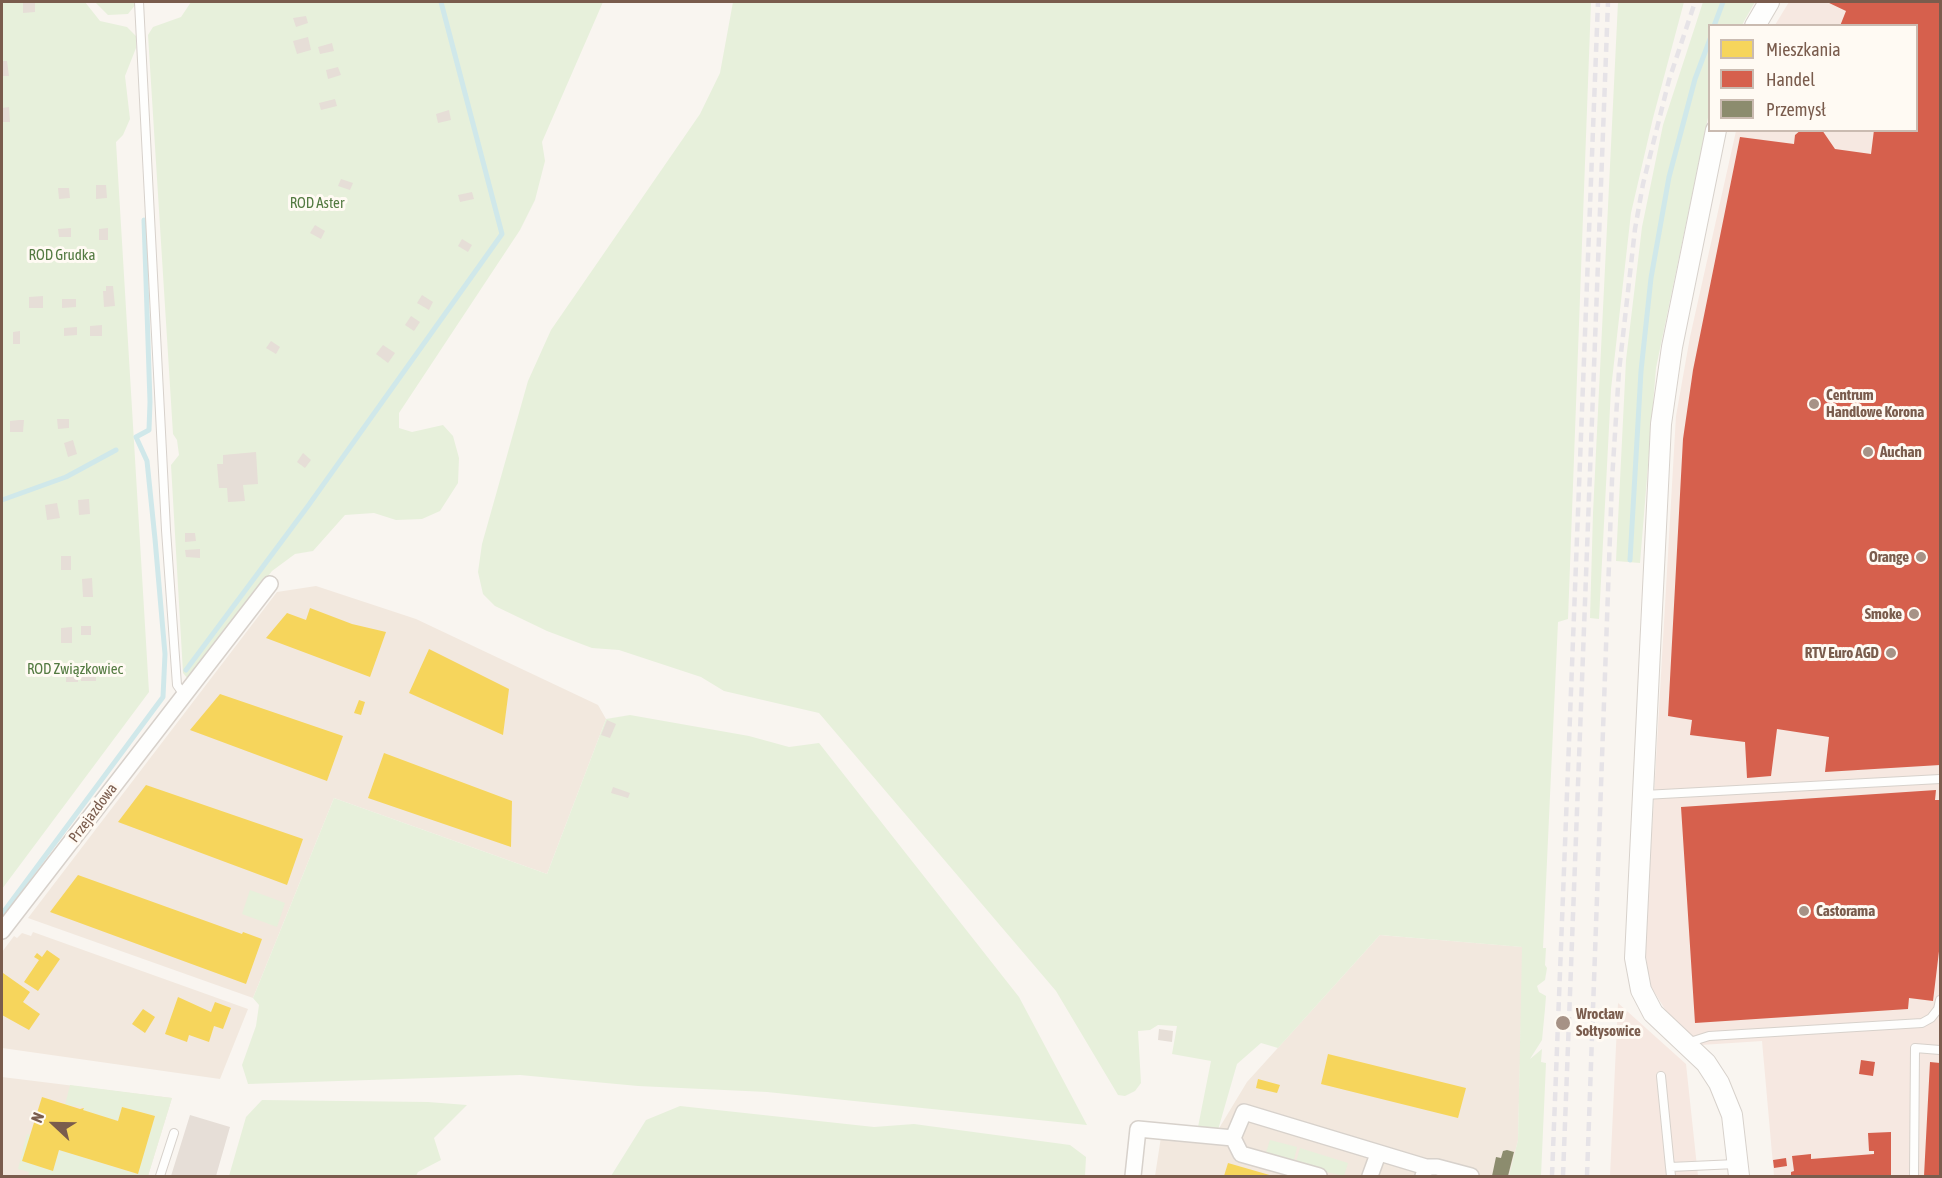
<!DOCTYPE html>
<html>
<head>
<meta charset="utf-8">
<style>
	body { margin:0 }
	#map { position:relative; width:1942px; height:1178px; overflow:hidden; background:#f9f5f0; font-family:"Asap Condensed",sans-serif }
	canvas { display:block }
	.frame { position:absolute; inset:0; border:3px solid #7a5c4d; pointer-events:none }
	.legend { position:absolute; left:1708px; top:24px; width:210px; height:108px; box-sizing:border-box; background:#fffaf3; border:2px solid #cabbb1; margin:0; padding:8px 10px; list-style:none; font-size:18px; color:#7a5c4d }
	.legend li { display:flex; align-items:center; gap:12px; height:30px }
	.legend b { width:30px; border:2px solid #cabbb1 }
	.north { position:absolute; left:24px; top:1094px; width:60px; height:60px; -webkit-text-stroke:4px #fffaf3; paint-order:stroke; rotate:292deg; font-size:16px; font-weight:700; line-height:24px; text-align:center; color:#7a5c4d }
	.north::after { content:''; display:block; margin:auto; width:21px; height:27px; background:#7a5c4d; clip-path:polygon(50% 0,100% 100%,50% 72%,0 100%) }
</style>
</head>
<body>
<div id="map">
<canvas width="1942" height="1178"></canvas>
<div class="frame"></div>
<ul class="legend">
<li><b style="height:16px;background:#f6d55c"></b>Mieszkania</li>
<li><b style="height:16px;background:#d6604d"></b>Handel</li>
<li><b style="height:16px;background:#8c8c6e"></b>Przemysł</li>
</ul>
<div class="north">N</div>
</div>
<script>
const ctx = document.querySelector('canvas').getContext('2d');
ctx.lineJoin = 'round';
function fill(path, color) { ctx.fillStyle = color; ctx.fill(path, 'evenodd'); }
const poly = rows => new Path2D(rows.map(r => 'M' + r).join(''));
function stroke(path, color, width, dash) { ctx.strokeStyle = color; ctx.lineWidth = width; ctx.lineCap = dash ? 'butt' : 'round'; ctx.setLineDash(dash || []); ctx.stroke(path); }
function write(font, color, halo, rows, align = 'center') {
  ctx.font = font + ' "Asap Condensed",sans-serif'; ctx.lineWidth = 6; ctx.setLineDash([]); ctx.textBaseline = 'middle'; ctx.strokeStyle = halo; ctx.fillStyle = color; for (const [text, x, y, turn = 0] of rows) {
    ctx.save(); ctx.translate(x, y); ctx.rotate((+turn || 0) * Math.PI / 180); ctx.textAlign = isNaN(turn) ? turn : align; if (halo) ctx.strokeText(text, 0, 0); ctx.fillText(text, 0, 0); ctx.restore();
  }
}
fill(poly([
	[316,586,416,619,598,705,606,719,547,874,334,798,253,998,28,918,277,592],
	[33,932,248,1009,220,1079,2,1048,2,952,14,936,17,938,22,933,31,936],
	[1380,935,1523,947,1518,1140,1509,1176,1155,1176,1163,1124,1218,1130,1247,1082],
	[2,1077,172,1098,148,1176,2,1176]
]), '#f2e8de');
fill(poly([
	[1789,2,1940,2,1940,1176,1774,1176,1762,1041,1701,1045,1666,1011,1650,985,1645,950,1676,416,1690,337,1736,131,1916,130,1916,26,1775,25],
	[1618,1003,1686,1064,1698,1176,1610,1176]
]), '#f6e8e1');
fill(poly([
	[2,2,85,2,100,21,127,27,136,36,136,48,125,76,130,119,123,135,116,142,149,692,2,889],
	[95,2,135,2,136,4,128,14,108,15],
	[191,2,603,2,542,142,545,161,535,200,520,230,399,413,399,428,412,432,443,425,453,436,459,458,458,483,440,511,422,519,396,520,374,513,345,515,313,551,295,554,272,571,188,679,183,673,171,465,179,455,177,440,173,434,148,35,153,27,181,17],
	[733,2,1591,2,1568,619,1558,622,1543,948,1546,948,1545,965,1547,968,1545,980,1537,986,1539,992,1546,996,1545,1009,1542,1040,1530,1059,1542,1049,1541,1062,1546,1063,1541,1176,1509,1176,1518,1140,1522,947,1380,935,1278,1048,1261,1043,1237,1064,1218,1130,1198,1127,1211,1061,1172,1054,1177,1026,1158,1025,1150,1030,1138,1031,1141,1083,1135,1091,1125,1096,1118,1095,1056,991,819,713,724,691,701,677,619,650,592,648,547,631,495,606,483,594,478,572,482,544,528,381,551,330,700,114,720,73],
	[1618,2,1684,2,1653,118,1631,213,1611,389,1599,619,1590,618,1593,513],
	[1703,2,1755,2,1742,25,1710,26,1709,113,1656,368,1640,563,1616,561,1626,360,1642,227,1663,125],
	[630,715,749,736,789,747,819,743,1019,997,1087,1125,767,1092,638,1086,520,1075,248,1084,242,1065,256,1026,259,1005,253,998,334,798,547,874,606,719],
	[250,890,285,903,277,927,242,914],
	[70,1085,172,1098,148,1176,28,1176,29,1172,18,1169,27,1134,31,1135,23,1161,53,1171,59,1150,137,1174,155,1116,122,1107,118,1121,83,1110,83,1107,65,1105],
	[262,1100,428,1102,467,1105,434,1138,441,1160,418,1172,416,1176,229,1176,246,1117],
	[680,1106,874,1127,914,1124,1070,1145,1086,1157,1085,1176,611,1176,646,1120],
	[1270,1140,1297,1147,1293,1164,1265,1156],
	[1300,1148,1348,1163,1344,1176,1295,1165]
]), '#e7f0db');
fill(poly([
	[310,608,352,624,386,632,370,677,266,638,287,613,306,620],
	[429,649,509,689,503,735,409,693],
	[220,694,343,736,327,781,190,730],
	[359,700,365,702,361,715,354,713],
	[384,753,512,801,511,847,368,798],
	[146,785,303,839,287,885,118,822],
	[78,875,242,934,243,932,262,939,246,984,50,912],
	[47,950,60,959,38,991,24,982,39,960,34,957,37,953,42,957],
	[3,973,30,992,23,1002,40,1014,29,1030,2,1015],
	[178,997,211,1012,215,1002,231,1008,223,1029,214,1026,209,1042,189,1035,187,1042,165,1034],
	[143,1009,155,1017,145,1033,132,1024],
	[1328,1054,1466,1088,1458,1118,1321,1084],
	[1258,1079,1280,1085,1277,1093,1256,1088],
	[42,1097,80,1109,84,1108,83,1110,118,1121,122,1107,155,1116,138,1174,59,1150,53,1171,22,1161],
	[1228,1163,1273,1176,1224,1176]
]), '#f6d55c');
fill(poly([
	[1827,2,1940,2,1940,765,1825,772,1829,737,1777,729,1771,776,1747,778,1745,742,1690,735,1692,720,1668,716,1683,439,1693,370,1740,137,1794,144,1795,135,1801,130,1822,130,1835,149,1871,154,1874,130,1916,130,1916,26,1840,26,1846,11],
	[1936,790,1935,800,1940,800,1940,943,1933,1001,1909,998,1908,1009,1695,1023,1681,807],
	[1861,1060,1875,1062,1873,1076,1859,1074],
	[1930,1062,1940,1063,1940,1176,1924,1176],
	[1891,1132,1891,1176,1791,1176,1791,1172,1794,1171,1792,1156,1811,1154,1811,1159,1874,1154,1874,1151,1869,1151,1868,1133],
	[1786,1158,1787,1166,1774,1168,1773,1160]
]), '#d6604d');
fill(poly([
	[1507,1150,1514,1152,1508,1176,1492,1176,1496,1157,1501,1158,1503,1151]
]), '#8c8c6e');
stroke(poly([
	[1714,26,1723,2],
	[2,500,66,477,116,450],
	[1630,560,1641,371,1651,278,1669,177,1695,79,1710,39],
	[186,670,308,506,502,234,441,2],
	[2,914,163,697,165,654,155,539,147,461,136,437,149,430,150,402,144,220]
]), '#d0e8ea', 5);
fill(poly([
	[23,2,35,2,35,12,23,13],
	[306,16,308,23,296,27,293,18],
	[308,37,311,50,297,54,293,41],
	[332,43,334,51,320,54,318,47],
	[2,61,7,61,9,76,2,76],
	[338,67,341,75,328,79,326,70],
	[335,99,337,106,321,110,319,103],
	[9,107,10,122,2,122,2,108],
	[449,110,451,120,438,123,436,114],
	[341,179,353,183,350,190,338,186],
	[96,185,106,185,107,198,96,199],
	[58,188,69,188,70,198,59,199],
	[472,192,474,199,460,202,458,195],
	[315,225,325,231,321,239,310,233],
	[71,228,71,237,59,237,58,229],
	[108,228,108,240,99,240,99,229],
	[462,239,472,245,468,252,458,246],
	[106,286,113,286,115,306,104,307,103,291,106,291],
	[422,295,433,302,429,310,417,303],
	[43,296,43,308,29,308,29,297],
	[62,299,76,299,76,307,62,308],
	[411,316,420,322,414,331,405,325],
	[102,325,102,336,90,336,90,326],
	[77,327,77,335,64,336,64,328],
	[20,331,20,344,13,344,13,332],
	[271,341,280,347,276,354,266,348],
	[383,345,395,353,388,363,376,354],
	[57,419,69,419,69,428,58,429],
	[19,420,24,420,23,432,10,432,10,421],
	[73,440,77,454,68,457,64,443],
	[256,452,258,484,243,485,245,501,228,502,227,488,219,488,217,464,223,464,223,455],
	[303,453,311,460,305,468,297,462],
	[89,499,90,514,79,515,78,500],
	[57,503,60,518,47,520,45,505],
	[185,533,195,533,196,541,185,542],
	[200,549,200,558,186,557,185,550],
	[61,556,71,556,71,570,61,570],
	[92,578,93,597,83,597,82,579],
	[81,626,91,626,91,635,81,635],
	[72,627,72,643,61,643,61,628],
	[81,668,96,668,96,681,81,681],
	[78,671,78,682,66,682,66,672],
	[607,720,616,724,610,738,601,735],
	[613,787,630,793,628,798,611,793],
	[1159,1029,1173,1031,1172,1042,1158,1040],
	[190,1115,230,1127,216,1176,171,1176]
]), '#e6ded7');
const service = poly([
	[139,2,166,530,177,685,184,695],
	[1644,795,1940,779],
	[1687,1043,1709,1036,1922,1023,1931,1018,1938,1009,1940,1000],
	[1661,1076,1670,1167],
	[160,1176,174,1133],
	[1671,1176,1670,1167,1736,1164],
	[1914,1176,1915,1048,1940,1050]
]);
const minor = poly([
	[2,931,270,584],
	[1426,1167,1437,1167,1471,1176],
	[1133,1176,1138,1129,1233,1138],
	[1319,1176,1241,1154,1233,1138,1244,1112,1426,1167,1423,1176],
	[1370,1176,1378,1154]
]);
const tertiary = poly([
	[1755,26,1769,2],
	[1716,130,1672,347,1661,424,1635,958,1641,990,1653,1013,1706,1063,1719,1083,1732,1115,1739,1176]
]);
stroke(service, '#d7d1cb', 10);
stroke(minor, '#d7d1cb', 18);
stroke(tertiary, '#d7d1cb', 22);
stroke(service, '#fefefd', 8);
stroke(minor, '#fefefd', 15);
stroke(tertiary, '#fefefd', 20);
stroke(poly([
	[1552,1176,1598,2],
	[1563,1176,1608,2],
	[1587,1176,1612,480,1619,371,1635,229,1643,184,1669,80,1695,2]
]), '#e6e3e7', 4.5, [9, 6]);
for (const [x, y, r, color] of [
	[1814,404,6,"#a69286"],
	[1868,452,6,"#a69286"],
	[1921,557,6,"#a69286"],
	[1914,614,6,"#a69286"],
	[1891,653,6,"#a69286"],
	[1804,911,6,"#a69286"],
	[1563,1023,8,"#a69286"]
]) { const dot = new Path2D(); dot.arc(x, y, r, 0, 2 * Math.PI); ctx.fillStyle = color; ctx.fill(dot); stroke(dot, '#fffaf3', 2); }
write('15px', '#537a41', '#fffaf3', [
	["ROD Aster",317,203],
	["ROD Grudka",62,255],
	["ROD Związkowiec",75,669]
]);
write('bold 15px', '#7a5c4d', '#fffaf3', [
	["Centrum",1826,395],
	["Handlowe Korona",1826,412],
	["Auchan",1880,452],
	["Orange",1909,557,"right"],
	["Smoke",1902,614,"right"],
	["RTV Euro AGD",1879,653,"right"],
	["Castorama",1816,911],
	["Wrocław",1576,1014],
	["Sołtysowice",1576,1031]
], 'left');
write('15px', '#7a5c4d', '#fffaf3', [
	["Przejazdowa",93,813,-53]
]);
</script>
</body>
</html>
